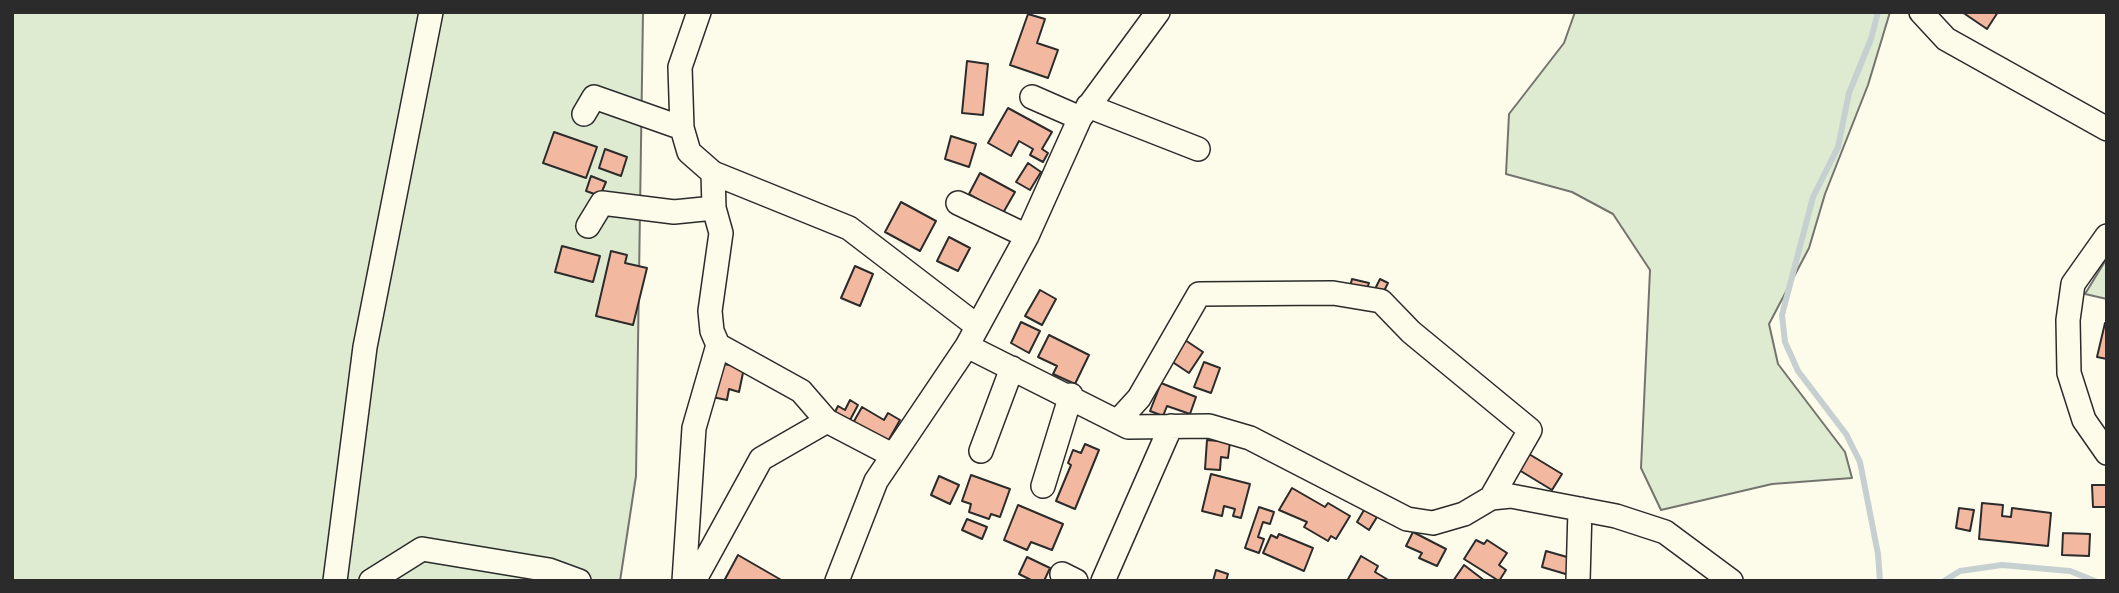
<!DOCTYPE html>
<html>
<head>
<meta charset="utf-8">
<style>
	body { margin:0 }
	#map { position:relative; width:2119px; height:593px; overflow:hidden; background:#fdfbea; font-family:Literata,serif }
	canvas { display:block }
	.frame { position:absolute; inset:0; border:14px solid #2b2b2b; pointer-events:none }
</style>
</head>
<body>
<div id="map">
<canvas width="2119" height="593"></canvas>
<div class="frame"></div>
</div>
<script>
const ctx = document.querySelector('canvas').getContext('2d');
ctx.lineJoin = 'round';
function fill(path, color) { ctx.fillStyle = color; ctx.fill(path, 'evenodd'); }
const poly = rows => new Path2D(rows.map(r => 'M' + r).join(''));
function stroke(path, color, width, dash) { ctx.strokeStyle = color; ctx.lineWidth = width; ctx.lineCap = dash ? 'butt' : 'round'; ctx.setLineDash(dash || []); ctx.stroke(path); }
const green = poly([
	[12,12,643,12,636,476,620,581,12,581,12,12],
	[1575,12,1890,12,1868,85,1825,194,1809,248,1769,324,1778,364,1845,452,1852,478,1772,484,1661,510,1641,468,1650,270,1613,214,1572,192,1506,174,1509,114,1564,43,1575,12],
	[2107,258,2107,299,2085,294,2107,258]
]);
fill(green, '#deebd1');
stroke(green, '#74746e', 2);
stroke(poly([
	[1878,12,1871,39,1849,93,1838,147,1813,197,1782,315,1785,342,1798,371,1846,434,1860,462,1878,554,1880,581],
	[1944,581,1960,571,2002,565,2070,571,2095,581]
]), '#c7d0d0', 6);
const building = poly([
	[1962,12,1998,12,1987,29,1962,12],
	[1028,14,1045,19,1037,43,1058,50,1048,78,1010,65,1028,14],
	[967,61,988,64,983,115,962,113,967,61],
	[1008,108,1052,132,1042,149,1048,153,1043,162,1030,155,1033,149,1019,141,1011,156,988,143,1008,108],
	[554,132,597,147,586,178,543,163,554,132],
	[951,136,976,144,969,167,945,159,951,136],
	[605,149,627,157,621,176,599,168,605,149],
	[1028,163,1041,172,1030,190,1016,182,1028,163],
	[980,173,1015,192,1003,213,969,194,980,173],
	[591,176,606,182,600,196,586,191,591,176],
	[901,202,936,221,920,251,885,232,901,202],
	[949,237,970,248,958,271,937,261,949,237],
	[562,246,600,256,593,282,555,272,562,246],
	[611,251,627,255,625,263,647,268,633,325,596,316,611,251],
	[855,266,873,274,860,306,841,298,855,266],
	[1352,279,1369,283,1365,295,1349,291,1352,279],
	[1380,279,1388,283,1383,293,1375,289,1380,279],
	[1040,290,1056,299,1042,325,1025,316,1040,290],
	[1021,322,1040,331,1029,353,1011,343,1021,322],
	[2105,323,2107,323,2107,359,2097,357,2105,323],
	[1049,335,1089,355,1075,384,1053,374,1057,366,1038,357,1049,335],
	[1185,340,1203,352,1189,373,1171,361,1185,340],
	[1204,362,1220,368,1211,393,1194,387,1204,362],
	[719,363,744,368,739,392,729,389,727,400,712,397,719,363],
	[1161,383,1196,397,1190,414,1167,406,1163,416,1150,411,1161,383],
	[850,400,858,405,849,422,834,414,838,406,845,410,850,400],
	[862,407,884,420,888,413,900,420,887,443,853,423,862,407],
	[1207,440,1230,442,1228,458,1221,457,1220,470,1205,469,1207,440],
	[1085,444,1099,450,1075,509,1056,501,1071,465,1068,463,1073,450,1081,453,1085,444],
	[1529,454,1562,474,1552,490,1519,470,1529,454],
	[1211,474,1250,484,1241,518,1233,516,1235,509,1224,506,1222,516,1202,511,1211,474],
	[971,475,1010,489,1000,517,991,514,989,519,969,512,971,504,962,501,971,475],
	[939,476,959,485,950,504,931,495,939,476],
	[2092,485,2107,485,2107,507,2093,507,2092,485],
	[1292,488,1325,507,1328,503,1350,516,1336,539,1331,536,1328,541,1304,527,1307,522,1279,510,1292,488],
	[1982,503,2003,505,2002,516,2011,517,2012,508,2051,513,2048,546,1979,539,1982,503],
	[1018,505,1063,524,1052,550,1031,542,1027,550,1004,540,1018,505],
	[1259,507,1274,512,1270,524,1263,522,1258,537,1264,539,1259,553,1245,548,1259,507],
	[1959,508,1974,510,1970,531,1956,528,1959,508],
	[1364,510,1377,517,1369,530,1357,522,1364,510],
	[967,519,987,527,982,539,962,530,967,519],
	[1413,532,1446,549,1437,566,1419,558,1422,553,1406,546,1413,532],
	[2063,533,2090,534,2089,556,2062,555,2063,533],
	[1279,534,1313,548,1304,571,1263,553,1271,535,1277,538,1279,534],
	[1476,540,1484,544,1487,540,1507,553,1499,565,1506,570,1499,581,1464,559,1476,540],
	[1546,551,1574,559,1569,575,1542,567,1546,551],
	[738,555,783,581,724,581,738,555],
	[1361,556,1378,566,1375,572,1390,581,1347,581,1361,556],
	[1027,557,1050,568,1044,581,1033,581,1019,574,1027,557],
	[1464,565,1485,581,1453,581,1464,565],
	[1216,570,1228,574,1226,581,1213,581,1216,570]
]);
fill(building, '#f2b8a0');
stroke(building, '#2b2b2b', 2);
const minor = poly([
	[699,12,680,67,682,128,689,152,713,173,849,228,977,326],
	[1921,12,1946,39,2107,129],
	[1032,97,1080,118],
	[1088,106,1198,149],
	[584,114,594,97,682,128],
	[958,203,1027,236],
	[588,226,602,203,674,212,714,208],
	[2107,236,2073,284,2068,320,2069,373,2084,420,2107,453],
	[718,345,801,391,827,421],
	[967,346,1128,427,1209,426,1250,438,1407,519,1433,523,1464,514,1491,498,1511,496,1616,516,1665,532,1731,581],
	[1118,421,1139,398,1199,294,1333,293,1381,301,1411,332,1530,430,1491,498],
	[981,451,1012,368],
	[1043,486,1071,395],
	[1062,574,1076,581],
	[335,581,365,347,431,12],
	[371,581,422,549,549,570,579,581],
	[684,581,694,428,718,345,712,331,710,311,721,233,714,208,713,173],
	[694,581,761,459,827,421,892,455],
	[837,581,876,481,967,346,1027,236,1080,118,1158,12],
	[1103,581,1171,426],
	[1578,581,1580,509]
]);
stroke(minor, '#2b2b2b', 26);
stroke(minor, '#fdfbea', 23);
</script>
</body>
</html>
